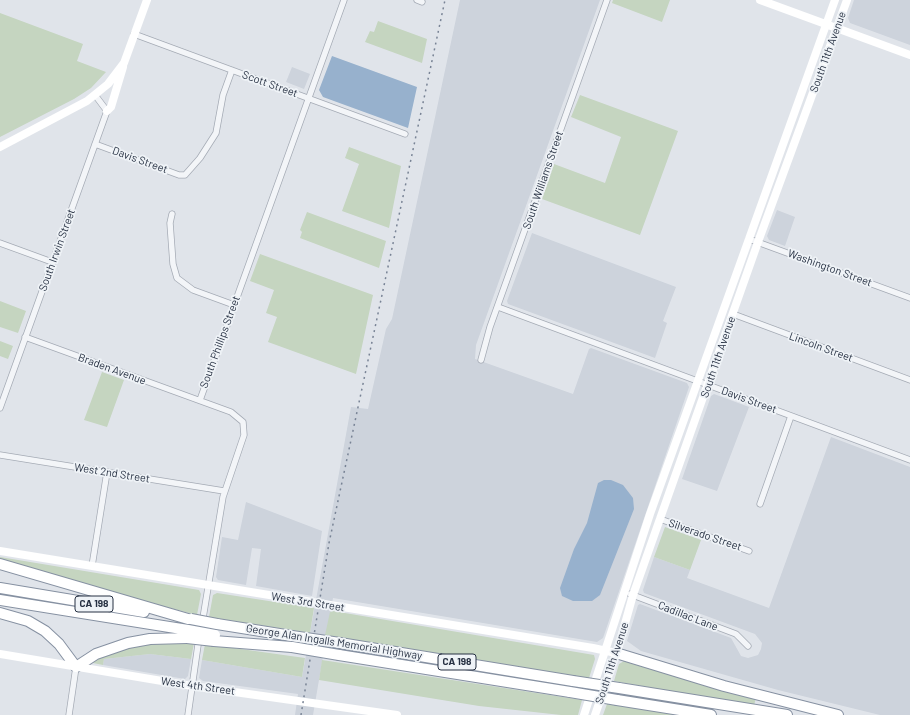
<!DOCTYPE html>
<html>
<head>
<meta charset="utf-8">
<style>
	body { margin:0 }
	canvas { display:block; background:#e0e4ea }
</style>
</head>
<body>
<canvas width="910" height="715"></canvas>
<script>
const ctx = document.querySelector('canvas').getContext('2d');
ctx.lineJoin = 'round';
function fill(path, color) { ctx.fillStyle = color; ctx.fill(path, 'evenodd'); }
const poly = rows => new Path2D(rows.map(r => 'M' + r).join(''));
function stroke(path, color, width, dash) { ctx.strokeStyle = color; ctx.lineWidth = width; ctx.lineCap = dash ? 'butt' : 'round'; ctx.setLineDash(dash || []); ctx.stroke(path); }
function write(font, color, halo, rows, align = 'center') {
  ctx.font = font + ' Barlow,sans-serif'; ctx.lineWidth = 3.5; ctx.setLineDash([]); ctx.textBaseline = 'middle'; ctx.strokeStyle = halo; ctx.fillStyle = color; for (const [text, x, y, turn = 0] of rows) {
    ctx.save(); ctx.translate(x, y); ctx.rotate((+turn || 0) * Math.PI / 180); ctx.textAlign = isNaN(turn) ? turn : align; if (halo) ctx.strokeText(text, 0, 0); ctx.fillText(text, 0, 0); ctx.restore();
  }
}
fill(poly([
	[460,0,600,0,476,345,475,359,573,394,589,349,591,348,687,383,689,387,603,638,597,642,333,598,313,715,295,715,298,694,203,681,199,678,202,660,302,677,351,407,368,409,386,329,392,319],
	[854,0,910,0,910,45,850,23,848,18],
	[292,67,310,74,304,89,286,82],
	[777,210,795,217,785,246,769,240,767,236],
	[532,233,676,287,663,321,667,323,655,358,508,304,507,301],
	[714,394,749,407,717,491,682,479,711,396],
	[831,437,910,467,910,715,880,715,778,690,641,651,627,641,638,605,640,604,731,638,741,656,748,658,758,655,761,649,762,643,755,634,644,593,643,590,654,557,690,570,687,578,769,608],
	[246,502,322,531,312,596,256,586,261,549,252,548,246,585,218,580,216,577,222,537,238,540],
	[150,654,191,659,188,676,185,679,103,665,104,659]
]), '#cdd3dc');
fill(poly([
	[613,0,670,0,662,22,612,3],
	[0,13,83,44,77,61,106,72,91,88,74,99,0,137],
	[378,21,427,39,422,63,365,42,370,31,374,32],
	[580,95,678,131,640,235,542,199,554,164,605,183,621,137,571,117],
	[349,147,401,166,389,228,342,211,359,164,345,158],
	[307,212,386,241,379,268,300,238,302,232,300,230],
	[260,254,373,295,356,374,268,342,277,317,266,313,274,290,250,281],
	[0,301,26,311,18,333,0,327],
	[0,341,13,346,8,359,0,356],
	[102,372,124,380,107,427,84,420],
	[665,527,701,540,690,570,654,557],
	[0,557,199,590,201,594,197,615,85,586,0,560],
	[217,593,314,608,310,633,209,617,213,595],
	[333,611,594,655,595,659,589,678,325,635,330,612],
	[162,641,194,643,191,659,150,654,104,659,103,665,93,663,92,661,100,657,139,645],
	[205,644,305,658,302,677,202,660],
	[322,660,582,700,578,715,561,715,479,706,319,680],
	[624,661,756,697,754,706,614,681,619,664],
	[607,704,615,705,677,715,603,715]
]), '#c5d5c0');
fill(poly([
	[332,56,417,87,408,128,323,97,319,90],
	[604,480,611,480,623,485,633,498,634,509,600,595,592,601,573,601,562,596,560,588,574,549,587,523,598,483]
]), '#97b1cd');
const street = poly([
	[417,0,422,2],
	[134,34,405,134],
	[95,144,179,175,185,175,200,158,216,133,223,95,232,70],
	[172,214,170,223,173,264,177,278,193,290,234,305],
	[749,239,910,298],
	[0,243,52,262],
	[498,307,910,460],
	[733,314,910,380],
	[25,337,231,412,243,422,244,435,223,497,202,624],
	[481,360,490,327,607,0],
	[200,400,344,0],
	[0,408,107,111,95,95],
	[0,455,224,491],
	[760,504,791,416],
	[660,519,749,551],
	[92,566,107,472],
	[630,594,736,634,748,646],
	[69,715,76,667],
	[188,715,199,638]
]);
const highway = poly([
	[0,564,188,619],
	[0,588,144,612],
	[0,600,188,630],
	[0,613,28,621,45,631,59,644,76,667,96,654,128,643,150,639,187,638],
	[217,624,292,636],
	[214,641,292,647],
	[340,643,573,681],
	[616,653,724,686,838,715],
	[339,655,570,692],
	[619,688,787,715],
	[617,700,711,715]
]);
stroke(street, '#a5abb5', 7);
stroke(highway, '#8691a2', 12);
stroke(street, '#f3f5f8', 5.5);
stroke(poly([
	[760,0,910,55],
	[107,111,111,107,123,67],
	[0,147,87,101,108,84,124,63,147,0],
	[0,551,593,648,616,653],
	[0,654,192,686,397,715],
	[584,715,650,514,835,0],
	[595,715,619,645,633,595,758,242,847,0]
]), '#fff', 8);
stroke(highway, '#fff', 10);
stroke(poly([
	[301,715,329,543,445,0]
]), '#788395', 1.5, [2, 4]);
const highwayBridge = poly([
	[191,619,217,624],
	[188,630,215,635],
	[292,636,340,643],
	[187,638,214,641],
	[292,647,339,655],
	[573,681,619,688],
	[570,692,617,700]
]);
stroke(highwayBridge, '#8691a2', 12, []);
stroke(highwayBridge, '#fff', 10);
for (const [x, y, w] of [
	[94,604,38],
	[457,662,38]
]) { const box = new Path2D(); box.roundRect(x - w / 2, y - 8, w, 16, 3); ctx.fillStyle = '#eff3f7'; ctx.fill(box); stroke(box, '#273143', 1); }
write('bold 10px', '#273143', null, [
	["CA 198",94,604],
	["CA 198",457,662]
]);
write('11px', '#273143', '#eff3f7', [
	["South 11th Avenue",828,52,-70],
	["Scott Street",270,84,20],
	["Davis Street",140,160,20],
	["South Williams Street",543,180,-71],
	["South Irwin Street",57,250,-70],
	["Washington Street",830,268,20],
	["South Phillips Street",220,342,-70],
	["Lincoln Street",821,347,20],
	["South 11th Avenue",718,357,-71],
	["Braden Avenue",112,369,20],
	["Davis Street",749,400,20],
	["West 2nd Street",112,473,9],
	["Silverado Street",705,535,19],
	["West 3rd Street",308,602,9],
	["Cadillac Lane",688,616,21],
	["George Alan Ingalls Memorial Highway",334,642,9],
	["South 11th Avenue",612,663,-72],
	["West 4th Street",198,686,8]
]);
</script>
</body>
</html>
